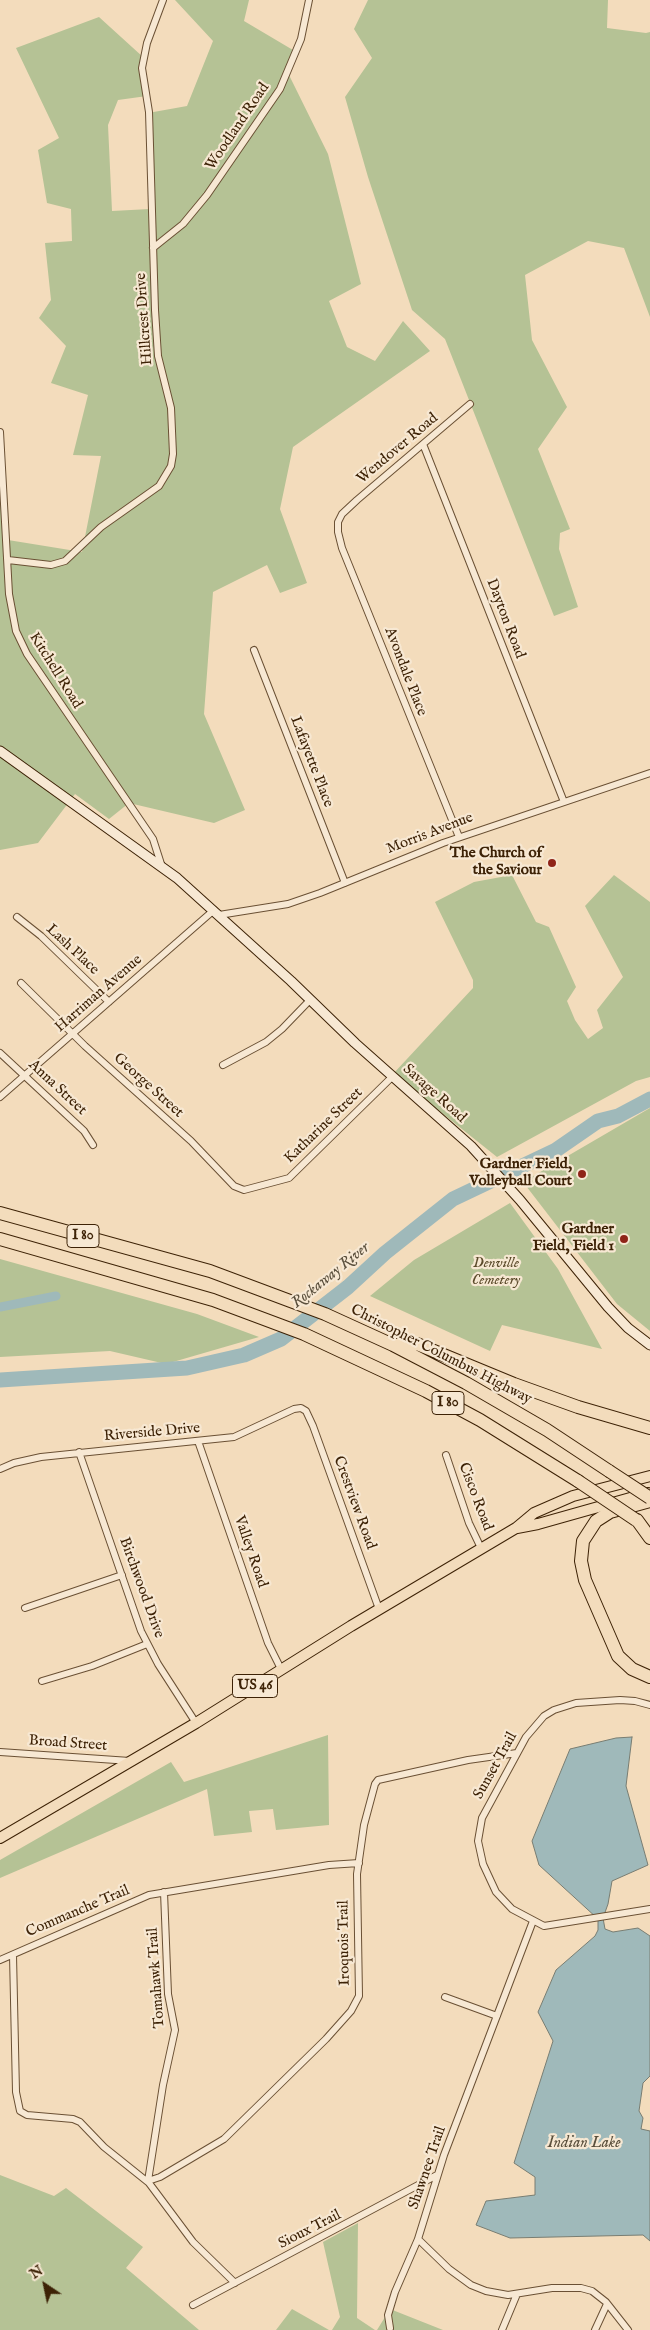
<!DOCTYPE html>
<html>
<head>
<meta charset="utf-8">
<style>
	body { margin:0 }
	#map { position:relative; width:650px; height:2330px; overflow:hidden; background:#f3dcbc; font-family:"IM FELL English",serif }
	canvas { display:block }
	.north { position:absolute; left:20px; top:2260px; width:50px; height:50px; -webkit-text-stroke:4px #f7e8d3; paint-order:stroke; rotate:326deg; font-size:14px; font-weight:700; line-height:20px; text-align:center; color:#3d2206 }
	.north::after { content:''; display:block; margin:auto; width:18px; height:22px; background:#3d2206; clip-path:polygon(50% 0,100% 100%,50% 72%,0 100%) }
</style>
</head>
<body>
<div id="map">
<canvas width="650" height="2330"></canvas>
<div class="north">N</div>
</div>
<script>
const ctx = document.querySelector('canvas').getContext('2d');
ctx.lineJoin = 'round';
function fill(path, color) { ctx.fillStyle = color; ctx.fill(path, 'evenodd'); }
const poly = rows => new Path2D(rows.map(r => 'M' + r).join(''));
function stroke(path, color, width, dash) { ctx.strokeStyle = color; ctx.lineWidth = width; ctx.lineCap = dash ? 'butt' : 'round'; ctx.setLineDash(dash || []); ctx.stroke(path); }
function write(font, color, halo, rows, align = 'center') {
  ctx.font = font + ' "IM FELL English",serif'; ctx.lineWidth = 4.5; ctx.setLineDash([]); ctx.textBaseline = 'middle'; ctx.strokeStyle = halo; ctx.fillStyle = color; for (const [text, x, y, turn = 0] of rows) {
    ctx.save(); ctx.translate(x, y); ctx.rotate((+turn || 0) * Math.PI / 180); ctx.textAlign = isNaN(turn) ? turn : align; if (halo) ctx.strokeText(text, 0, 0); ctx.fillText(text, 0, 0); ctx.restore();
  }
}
fill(poly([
	[175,0,249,0,244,21,298,53,289,75,328,154,361,284,329,301,347,347,375,361,403,321,430,351,293,447,280,509,307,583,280,593,267,565,213,592,204,714,245,810,214,823,129,803,109,819,75,794,38,843,0,850,0,455,8,540,82,552,101,456,73,455,88,395,51,383,66,346,39,318,51,300,45,243,72,241,71,209,47,203,38,150,59,138,16,48,99,17,143,57,147,96,118,100,108,125,112,211,150,209,148,113,187,106,213,41],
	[368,0,608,0,607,28,646,33,650,32,650,317,624,248,588,241,525,275,532,340,567,407,538,449,570,529,560,533,559,549,578,607,554,616,445,339,412,310,368,177,345,97,372,58,354,29],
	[512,875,536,922,549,927,576,987,567,1001,575,1020,588,1039,603,1028,597,1010,623,977,585,906,614,875,650,902,650,1077,636,1081,497,1157,393,1074,473,988,473,980,435,902,474,882],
	[650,1108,650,1331,617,1304,523,1182],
	[510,1203,558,1269,602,1349,502,1325,490,1351,370,1296,414,1260],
	[0,1259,197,1314,259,1337,166,1364,110,1351,0,1357],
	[328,1735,329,1825,276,1830,273,1809,249,1811,252,1832,214,1836,207,1789,0,1878,0,1860,171,1762,184,1782],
	[0,2175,54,2196,66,2188,143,2247,126,2268,199,2330,0,2330],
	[358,2223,357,2318,375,2330,332,2330,340,2317,323,2242],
	[292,2309,329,2330,276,2330],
	[390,2309,443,2330,377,2330]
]), '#b5c295');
const water = poly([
	[632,1737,626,1786,648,1865,612,1881,608,1904,603,1918,605,1929,613,1932,638,1928,650,1936,650,2076,643,2083,639,2111,643,2118,641,2129,650,2131,650,2241,643,2235,510,2238,476,2225,486,2201,535,2195,535,2177,514,2163,553,2041,538,2012,556,1970,595,1936,598,1930,598,1919,539,1865,532,1841,570,1749,616,1738,632,1737]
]);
fill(water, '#9fb9ba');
stroke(water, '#787d72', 1);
stroke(poly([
	[0,1307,56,1296]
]), '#9fb9ba', 9);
stroke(poly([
	[0,1380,187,1368,244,1355,281,1339,348,1287,385,1253,453,1199,556,1150,598,1121,618,1116,650,1099]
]), '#9fb9ba', 15);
const street = poly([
	[153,248,183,224,207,195,280,89,301,39,309,0],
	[0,432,9,594,16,631,27,654,153,839,162,867],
	[423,444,564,802],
	[8,560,51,565,65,561,101,527,159,486,171,466,173,454,171,408,158,356,155,310,149,112,142,68,147,43,163,0],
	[254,650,345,883],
	[459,837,342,548,338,532,338,522,342,514,357,500,470,404],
	[219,915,288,904,320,893,443,843,650,773],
	[17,917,41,936,109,1002],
	[21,983,85,1046,191,1141,234,1186,244,1190,289,1178,393,1076],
	[0,1053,84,1131,93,1145],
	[223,1065,266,1042,282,1029,310,1000],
	[0,1097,214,910],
	[198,1441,268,1643,281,1669],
	[79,1452,141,1631,158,1664,196,1723],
	[446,1455,469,1523,481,1548],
	[0,1469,14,1463,41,1457,234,1437,294,1409,301,1408,306,1411,313,1426,379,1609],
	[25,1608,122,1575],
	[42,1681,92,1666,147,1644],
	[650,1705,635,1701,620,1700,576,1703,554,1710,544,1716,526,1737,482,1818,478,1841,483,1864,496,1892,512,1909,544,1926,650,1909],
	[0,1752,130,1761],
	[13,1955,16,2092,20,2111,27,2115,73,2119,80,2122,104,2147,149,2183,193,2242,235,2283],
	[0,1960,149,1895,329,1865,359,1863],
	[445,1997,497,2016],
	[148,2181,160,2177,224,2139,326,2039,351,2011,359,1996,357,1874,364,1825,375,1784,378,1780,468,1760,517,1753],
	[148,2181,163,2085,175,2030,168,1994,164,1892],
	[418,2239,449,2269,471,2285,486,2291,508,2295,552,2288,581,2288,592,2291,606,2302,628,2330],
	[193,2305,437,2175],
	[390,2328,388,2315,395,2292,418,2239,444,2155,533,1921],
	[502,2330,517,2294],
	[595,2330,607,2304]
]);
const secondary = poly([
	[0,751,177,878,291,981,355,1043,471,1146,520,1200,608,1307,628,1328,650,1345]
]);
const primary = poly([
	[517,1528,538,1524,648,1493],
	[0,1838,196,1723,351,1626,516,1528,534,1513,573,1496,650,1476]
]);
const highway = poly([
	[0,1213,210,1271,325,1314,393,1345,466,1383,547,1430,609,1471],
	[0,1239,213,1300,304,1334,426,1391,480,1420,578,1481],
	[395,1345,417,1344,514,1384,578,1407,650,1428],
	[650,1501,610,1512,596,1521,583,1541,581,1561,585,1580,618,1656,632,1669,650,1677],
	[637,1520,650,1538]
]);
stroke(street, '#6a5034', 8);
stroke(secondary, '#3d2206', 11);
stroke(primary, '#3d2206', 12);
stroke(highway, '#3d2206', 14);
stroke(street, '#f7e8d3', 6);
stroke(secondary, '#f7e8d3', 9);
stroke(primary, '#f3dcbc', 10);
stroke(highway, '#f3dcbc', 12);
const highwayBridge = poly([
	[609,1471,650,1498],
	[578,1481,636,1520]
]);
stroke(highwayBridge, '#3d2206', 14, []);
stroke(highwayBridge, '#f3dcbc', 12);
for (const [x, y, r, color] of [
	[552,863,5,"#8f2418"],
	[582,1174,5,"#8f2418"],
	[624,1239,5,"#8f2418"]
]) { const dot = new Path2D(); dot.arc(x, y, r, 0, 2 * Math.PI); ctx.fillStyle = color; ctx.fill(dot); stroke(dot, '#f7e8d3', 2); }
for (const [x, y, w] of [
	[83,1236,32],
	[448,1403,32],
	[255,1686,45]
]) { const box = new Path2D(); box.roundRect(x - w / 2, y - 11.5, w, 23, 4); ctx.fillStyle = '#f7e8d3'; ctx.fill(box); stroke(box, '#3d2206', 1); }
write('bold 14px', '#3d2206', null, [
	["I 80",83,1236],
	["I 80",448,1403],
	["US 46",255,1686]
]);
write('15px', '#3d2206', '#f7e8d3', [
	["Woodland Road",238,127,-56],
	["Hillcrest Drive",145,319,-94],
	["Wendover Road",398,449,-40],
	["Dayton Road",505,619,69],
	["Kitchell Road",55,671,58],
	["Avondale Place",405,672,69],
	["Lafayette Place",311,762,69],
	["Morris Avenue",430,834,-21],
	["Lash Place",72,950,43],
	["Harriman Avenue",99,994,-41],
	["George Street",148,1086,42],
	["Anna Street",57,1088,43],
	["Savage Road",434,1094,42],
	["Katharine Street",324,1126,-44],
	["Christopher Columbus Highway",441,1355,27],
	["Riverside Drive",152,1433,-5],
	["Cisco Road",475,1497,69],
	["Crestview Road",354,1503,70],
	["Valley Road",250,1552,71],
	["Birchwood Drive",141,1588,70],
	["Broad Street",68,1744,4],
	["Sunset Trail",496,1766,-61],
	["Commanche Trail",78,1912,-23],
	["Iroquois Trail",345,1943,-91],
	["Tomahawk Trail",157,1978,-94],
	["Shawnee Trail",428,2168,-71],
	["Sioux Trail",310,2230,-27]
]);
write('bold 15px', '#3d2206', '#f7e8d3', [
	["The Church of",542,854],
	["the Saviour",542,871],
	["Gardner Field,",572,1165],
	["Volleyball Court",572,1182],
	["Gardner",614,1230],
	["Field, Field 1",614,1247]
], 'right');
write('italic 15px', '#5b4a2a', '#f7e8d3', [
	["Denville",496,1264],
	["Cemetery",496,1281]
]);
write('italic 16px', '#5a4f3c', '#f7e8d3', [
	["Rockaway River",331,1276,-39],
	["Indian Lake",584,2144]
]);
</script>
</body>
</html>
